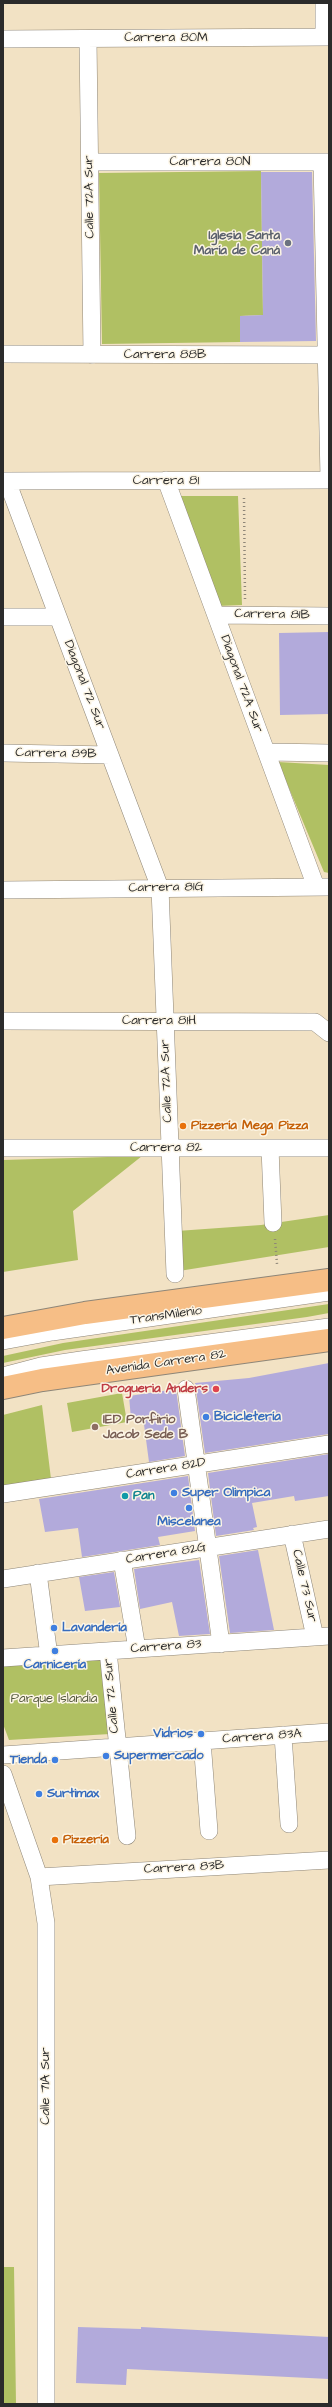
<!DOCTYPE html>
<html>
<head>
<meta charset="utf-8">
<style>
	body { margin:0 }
	#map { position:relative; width:332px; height:2407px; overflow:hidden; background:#f2e2c4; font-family:"Architects Daughter",sans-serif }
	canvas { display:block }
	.frame { position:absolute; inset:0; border:4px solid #2b2b2b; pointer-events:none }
</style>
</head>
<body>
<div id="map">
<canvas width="332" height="2407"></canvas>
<div class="frame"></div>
</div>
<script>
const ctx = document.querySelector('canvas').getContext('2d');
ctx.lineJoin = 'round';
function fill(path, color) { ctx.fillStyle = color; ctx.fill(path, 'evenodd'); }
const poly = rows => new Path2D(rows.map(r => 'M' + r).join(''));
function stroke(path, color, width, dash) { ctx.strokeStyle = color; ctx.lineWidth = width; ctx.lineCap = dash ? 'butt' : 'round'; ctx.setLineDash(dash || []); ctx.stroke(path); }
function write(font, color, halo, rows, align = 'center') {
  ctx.font = font + ' "Architects Daughter",sans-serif'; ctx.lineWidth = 3; ctx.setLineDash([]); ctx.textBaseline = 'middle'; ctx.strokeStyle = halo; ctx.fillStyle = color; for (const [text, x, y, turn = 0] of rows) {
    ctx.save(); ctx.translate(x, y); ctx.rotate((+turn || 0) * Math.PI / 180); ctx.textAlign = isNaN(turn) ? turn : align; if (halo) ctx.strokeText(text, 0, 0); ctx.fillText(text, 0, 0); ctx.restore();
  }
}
fill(poly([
	[261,171,263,315,240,316,240,342,102,344,99,173],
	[175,496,238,496,242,605,217,606],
	[278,762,329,765,329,873,324,872],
	[142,1156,73,1211,78,1260,3,1272,3,1160],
	[329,1215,329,1247,179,1271,177,1231,261,1225],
	[329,1304,329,1313,307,1317,65,1350,3,1363,3,1356,63,1343],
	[122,1393,127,1422,72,1432,67,1403],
	[42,1405,51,1479,3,1486,3,1415],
	[103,1656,110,1734,9,1740,3,1724,3,1664],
	[3,2267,14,2267,16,2404,3,2404]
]), '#b0c063');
fill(poly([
	[261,172,312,172,316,341,240,342,240,316,263,315],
	[329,632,329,714,280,715,279,633],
	[329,1363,329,1434,205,1453,195,1383,249,1378],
	[176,1389,185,1456,149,1462,143,1417,131,1419,129,1396],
	[329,1454,329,1496,295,1501,294,1496,252,1503,257,1527,253,1528,254,1530,216,1536,208,1473],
	[188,1476,195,1531,158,1537,160,1545,82,1557,78,1528,45,1532,39,1499],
	[258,1550,274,1630,230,1633,219,1556],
	[199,1560,210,1634,179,1636,172,1602,140,1609,134,1569],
	[114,1572,120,1607,85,1611,79,1577],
	[78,2327,141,2329,141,2327,329,2337,329,2379,127,2369,126,2385,76,2383]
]), '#b2aadb');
const minor = poly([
	[324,3,324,37],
	[3,39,329,37],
	[88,39,92,355],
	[90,162,329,162],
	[322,162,329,477],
	[3,354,326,355],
	[166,480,316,887],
	[3,481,329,480],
	[7,481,160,888,175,1274],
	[216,615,329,616],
	[3,617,58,617],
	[267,752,329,753],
	[3,753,110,755],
	[3,890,329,887],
	[3,1021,315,1022,329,1033],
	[3,1148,329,1148],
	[270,1148,273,1223],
	[3,1341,52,1332,329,1292],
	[3,1376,41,1366,81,1360,329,1327],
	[186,1389,221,1644],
	[3,1494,329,1444],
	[292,1534,315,1637],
	[122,1560,137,1649],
	[38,1573,49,1656],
	[3,1579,329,1529],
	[108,1651,127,1836],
	[3,1658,329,1636],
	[283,1735,289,1824],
	[202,1741,209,1831],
	[3,1755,329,1732],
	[3,1774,39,1877,46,1923,46,2404],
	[39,1877,329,1860]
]);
const major = poly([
	[3,1328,85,1313,329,1280],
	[3,1388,42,1380,329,1340]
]);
stroke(minor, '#8e8678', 18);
stroke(major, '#8e8678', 24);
stroke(poly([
	[244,498,245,599],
	[275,1239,277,1264]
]), '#8e8678', 2.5, [1, 3]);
stroke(minor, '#fff', 17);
stroke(major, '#f6be86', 22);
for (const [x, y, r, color] of [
	[288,243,4,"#6b7280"],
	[183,1126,4,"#e8710a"],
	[216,1389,4,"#e0444e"],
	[206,1417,4,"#3f7fe0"],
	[95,1427,4,"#8d6e63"],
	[174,1493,4,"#3f7fe0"],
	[125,1496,4,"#0f9aa8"],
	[189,1508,4,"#3f7fe0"],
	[54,1628,4,"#3f7fe0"],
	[55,1651,4,"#3f7fe0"],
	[201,1734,4,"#3f7fe0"],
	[106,1756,4,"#3f7fe0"],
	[55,1760,4,"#3f7fe0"],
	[39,1794,4,"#3f7fe0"],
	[55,1840,4,"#e8710a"]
]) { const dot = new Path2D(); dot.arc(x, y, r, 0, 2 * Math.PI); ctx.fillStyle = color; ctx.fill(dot); stroke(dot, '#fcf5e5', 1.5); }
write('13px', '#2b2b2b', '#fcf5e5', [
	["Carrera 80M",166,38],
	["Carrera 80N",210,162],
	["Calle 72A Sur",90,197,-91],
	["Carrera 88B",165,355],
	["Carrera 81",166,481],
	["Carrera 81B",272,615,1],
	["Diagonal 72A Sur",241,684,70],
	["Diagonal 72 Sur",84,685,69],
	["Carrera 89B",56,754,1],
	["Carrera 81G",166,888,-1],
	["Carrera 81H",159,1021],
	["Calle 72A Sur",167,1081,-92],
	["Carrera 82",166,1148],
	["TransMilenio",166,1316,-8],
	["Avenida Carrera 82",166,1363,-8],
	["Carrera 82D",166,1469,-9],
	["Carrera 82G",166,1554,-9],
	["Calle 73 Sur",304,1586,77],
	["Carrera 83",166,1647,-4],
	["Calle 72 Sur",112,1696,-95],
	["Carrera 83A",262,1737,-4],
	["Carrera 83B",184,1868,-3],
	["Calle 71A Sur",46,2086,-90]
]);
write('bold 13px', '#5b616d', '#fcf5e5', [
	["Iglesia Santa",280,236],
	["María de Caná",280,251]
], 'right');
write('bold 13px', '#c56008', '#fcf5e5', [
	["Pizzería Mega Pizza",191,1126],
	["Pizzería",63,1840]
], 'left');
write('bold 13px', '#be3a42', '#fcf5e5', [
	["Drogueria Anders",208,1389]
], 'right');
write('bold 13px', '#366cbe', '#fcf5e5', [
	["Bicicletería",214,1417],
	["Super Olimpica",182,1493],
	["Miscelanea",189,1522,"center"],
	["Lavandería",62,1628],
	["Carnicería",55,1665,"center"],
	["Vidrios",193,1734,"right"],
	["Supermercado",114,1756],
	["Tienda",47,1760,"right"],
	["Surtimax",47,1794]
], 'left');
write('bold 13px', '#785e54', '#fcf5e5', [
	["IED Porfirio",103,1420],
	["Jacob Sede B",103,1435]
], 'left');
write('bold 13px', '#0d838f', '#fcf5e5', [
	["Pan",133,1496]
], 'left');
write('13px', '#53583c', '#fcf5e5', [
	["Parque Islandia",54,1699]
]);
</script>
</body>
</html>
